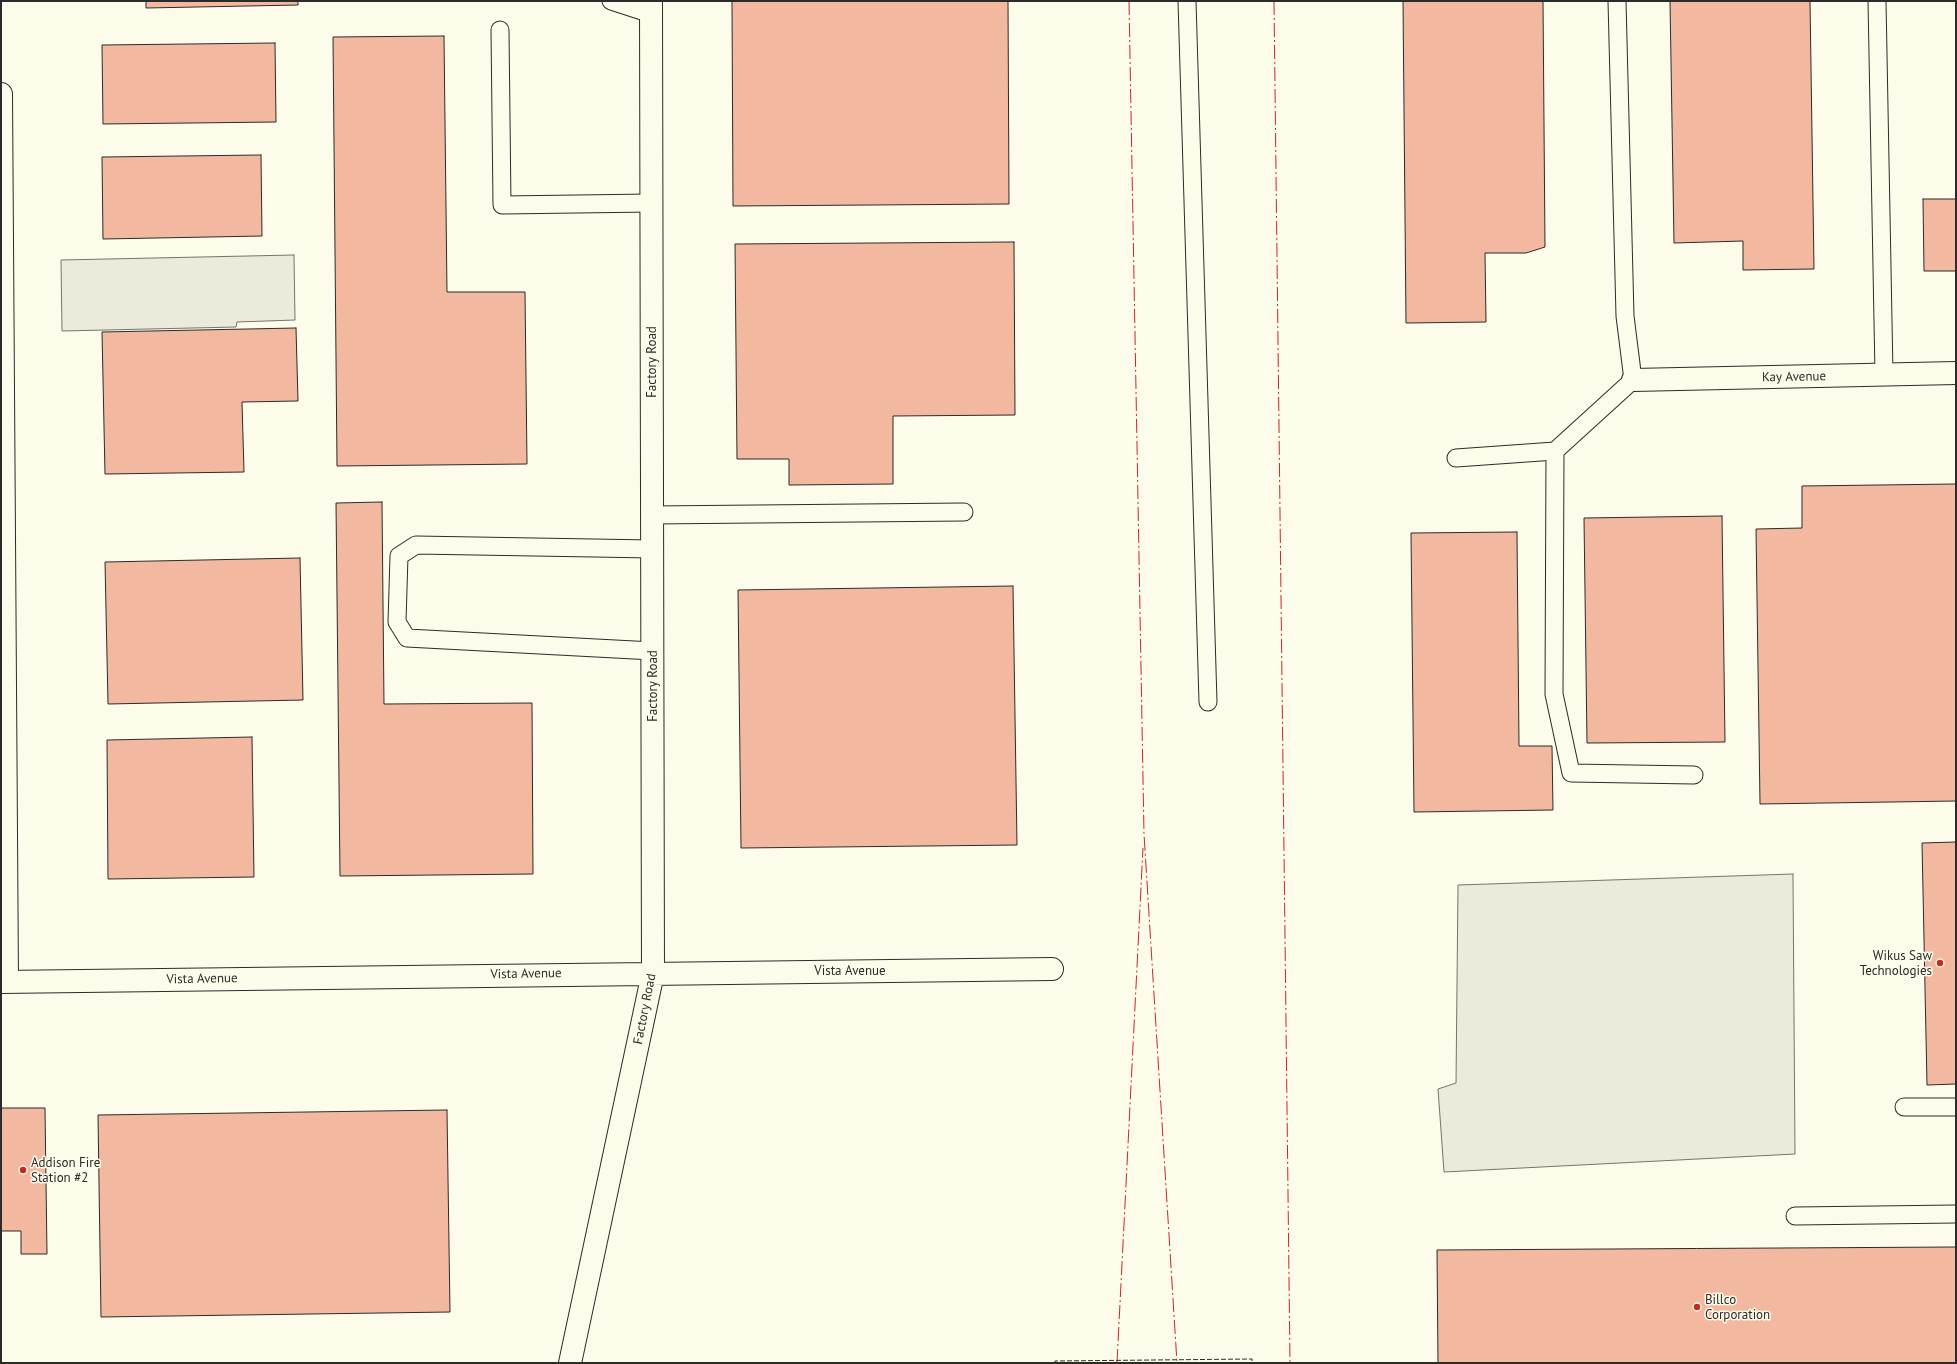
<!DOCTYPE html>
<html>
<head>
<meta charset="utf-8">
<style>
	body { margin:0 }
	#map { position:relative; width:1957px; height:1364px; overflow:hidden; background:#fdfbea; font-family:"PT Sans",sans-serif }
	canvas { display:block }
	.frame { position:absolute; inset:0; border:2px solid #2b2b2b; pointer-events:none }
</style>
</head>
<body>
<div id="map">
<canvas width="1957" height="1364"></canvas>
<div class="frame"></div>
</div>
<script>
const ctx = document.querySelector('canvas').getContext('2d');
ctx.lineJoin = 'round';
function fill(path, color) { ctx.fillStyle = color; ctx.fill(path, 'evenodd'); }
const poly = rows => new Path2D(rows.map(r => 'M' + r).join(''));
function stroke(path, color, width, dash) { ctx.strokeStyle = color; ctx.lineWidth = width; ctx.lineCap = dash ? 'butt' : 'round'; ctx.setLineDash(dash || []); ctx.stroke(path); }
function write(font, color, halo, rows, align = 'center') {
  ctx.font = font + ' "PT Sans",sans-serif'; ctx.lineWidth = 3; ctx.setLineDash([]); ctx.textBaseline = 'middle'; ctx.strokeStyle = halo; ctx.fillStyle = color; for (const [text, x, y, turn = 0] of rows) {
    ctx.save(); ctx.translate(x, y); ctx.rotate((+turn || 0) * Math.PI / 180); ctx.textAlign = isNaN(turn) ? turn : align; if (halo) ctx.strokeText(text, 0, 0); ctx.fillText(text, 0, 0); ctx.restore();
  }
}
const parking = poly([
	[294,255,295,320,237,322,236,327,62,331,61,260,294,255],
	[1793,874,1795,1154,1444,1172,1438,1089,1456,1083,1458,885,1793,874]
]);
fill(parking, '#eceadb');
stroke(parking, '#74746e', 1);
const building = poly([
	[146,1,298,1,298,5,146,8,146,1],
	[732,1,1008,1,1009,204,733,206,732,1],
	[1403,1,1543,1,1545,247,1526,253,1485,253,1486,322,1406,323,1403,1],
	[1670,1,1810,1,1814,269,1743,270,1743,241,1674,243,1670,1],
	[444,36,447,292,525,292,527,464,337,466,333,37,444,36],
	[275,43,276,122,103,124,102,45,275,43],
	[261,155,262,236,103,239,102,157,261,155],
	[1923,199,1956,199,1956,271,1924,271,1923,199],
	[1014,242,1015,415,893,416,893,484,789,485,789,459,737,459,735,244,1014,242],
	[296,328,298,401,242,402,244,472,105,474,102,332,296,328],
	[1956,484,1956,801,1760,804,1756,529,1802,528,1802,486,1956,484],
	[382,502,384,704,532,703,533,874,340,876,336,503,382,502],
	[1722,516,1725,742,1587,743,1584,518,1722,516],
	[1517,532,1519,746,1552,746,1553,810,1414,812,1411,533,1517,532],
	[300,558,303,700,108,704,105,562,300,558],
	[1013,586,1017,845,741,848,738,590,1013,586],
	[252,737,254,877,108,879,107,740,252,737],
	[1956,842,1956,1084,1927,1085,1922,843,1956,842],
	[1,1108,45,1108,47,1254,21,1254,21,1231,1,1231,1,1108],
	[447,1110,450,1312,101,1317,98,1115,447,1110],
	[1956,1247,1956,1363,1438,1363,1437,1250,1956,1247]
]);
fill(building, '#f2b8a0');
stroke(building, '#2b2b2b', 1);
const lane = poly([
	[611,1,651,14],
	[1187,1,1208,702],
	[1877,1,1884,374],
	[500,30,502,205,652,203],
	[1555,451,1554,694,1571,773,1694,775],
	[1456,458,1555,451,1633,380,1625,316,1617,1],
	[653,515,964,512],
	[653,549,416,545,399,556,397,622,407,638,653,651],
	[1904,1107,1956,1107],
	[1795,1216,1956,1214]
]);
const street = poly([
	[1,94,7,981],
	[1633,380,1956,373],
	[1,982,1052,969],
	[570,1363,653,973,651,1]
]);
stroke(lane, '#2b2b2b', 19);
stroke(street, '#2b2b2b', 24);
stroke(lane, '#fdfbea', 17);
stroke(street, '#fdfbea', 22);
stroke(poly([
	[1055,1363,1055,1361,1252,1359,1252,1363]
]), '#2b2b2b', 1, [5, 2]);
stroke(poly([
	[1129,1,1144,834,1177,1363],
	[1274,1,1290,1363],
	[1117,1363,1143,848]
]), '#c62828', 1, [14, 3, 2, 3]);
for (const [x, y, r, color] of [
	[1940,963,4,"#c62828"],
	[23,1170,4,"#c62828"],
	[1697,1307,4,"#c62828"]
]) { const dot = new Path2D(); dot.arc(x, y, r, 0, 2 * Math.PI); ctx.fillStyle = color; ctx.fill(dot); stroke(dot, '#fdfbea', 1.5); }
write('13px', '#2b2b2b', '#fdfbea', [
	["Factory Road",652,362,-90],
	["Kay Avenue",1794,377,-1],
	["Factory Road",653,686,-90],
	["Vista Avenue",850,971],
	["Vista Avenue",526,974,-1],
	["Vista Avenue",202,979,-1],
	["Factory Road",645,1009,-79]
]);
write('13px', '#2b2b2b', '#fdfbea', [
	["Wikus Saw",1932,956,"right"],
	["Technologies",1932,971,"right"],
	["Addison Fire",31,1163],
	["Station #2",31,1178],
	["Billco",1705,1300],
	["Corporation",1705,1315]
], 'left');
</script>
</body>
</html>
